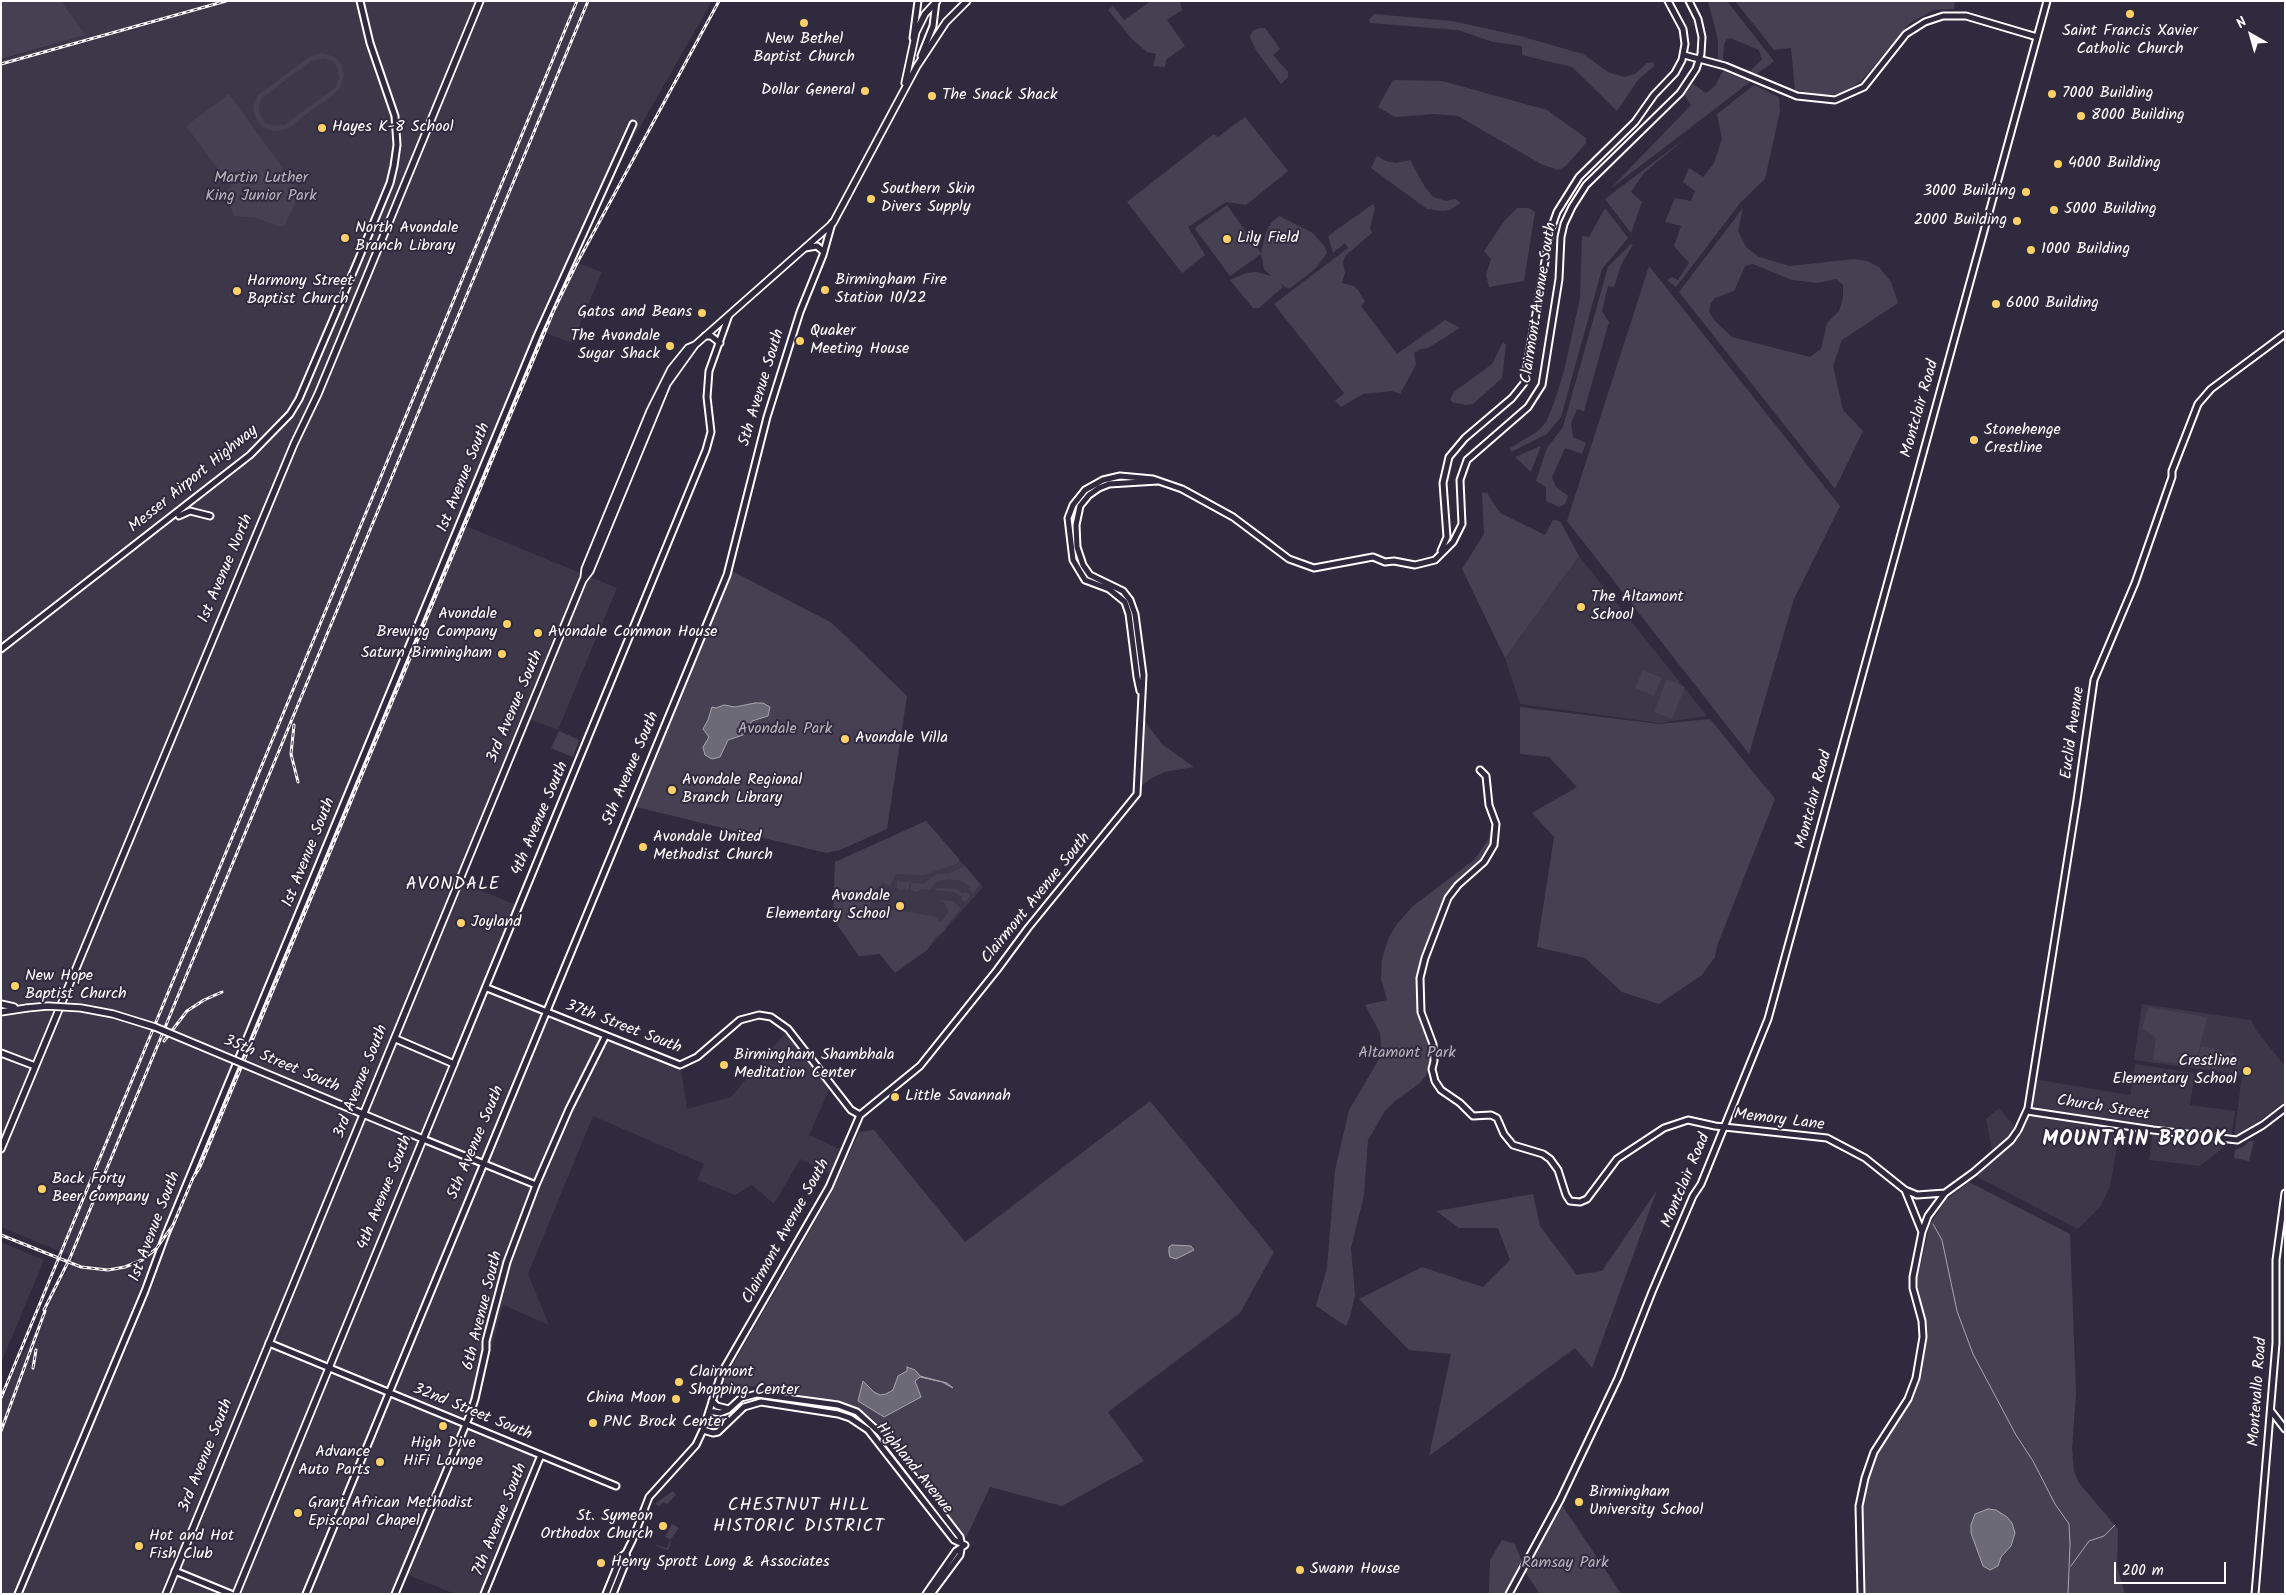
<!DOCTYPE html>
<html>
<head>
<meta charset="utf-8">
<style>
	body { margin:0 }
	#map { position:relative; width:2286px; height:1595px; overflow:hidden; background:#2f2a3d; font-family:Kalam,sans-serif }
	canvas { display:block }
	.frame { position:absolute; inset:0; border:2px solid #fff; pointer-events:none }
	.north { position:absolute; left:2226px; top:10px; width:50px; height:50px; -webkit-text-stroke:4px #2f2a3d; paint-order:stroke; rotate:322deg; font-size:14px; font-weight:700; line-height:20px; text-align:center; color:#fff }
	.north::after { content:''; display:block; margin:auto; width:18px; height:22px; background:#fff; clip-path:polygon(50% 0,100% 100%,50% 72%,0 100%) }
	.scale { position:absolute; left:2114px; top:1562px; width:112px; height:22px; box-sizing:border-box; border:2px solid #fff; border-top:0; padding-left:6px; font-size:15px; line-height:18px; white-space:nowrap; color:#fff; -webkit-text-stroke:4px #2f2a3d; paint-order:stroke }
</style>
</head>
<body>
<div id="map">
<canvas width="2286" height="1595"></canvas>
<div class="frame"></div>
<div class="north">N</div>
<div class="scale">200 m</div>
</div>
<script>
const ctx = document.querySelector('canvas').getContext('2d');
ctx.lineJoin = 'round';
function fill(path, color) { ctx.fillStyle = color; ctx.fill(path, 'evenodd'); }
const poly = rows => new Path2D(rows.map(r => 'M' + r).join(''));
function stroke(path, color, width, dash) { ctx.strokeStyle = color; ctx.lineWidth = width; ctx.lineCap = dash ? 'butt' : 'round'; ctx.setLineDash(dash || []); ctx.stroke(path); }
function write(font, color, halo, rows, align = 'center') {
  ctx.font = font + ' Kalam,sans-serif'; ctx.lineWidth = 4; ctx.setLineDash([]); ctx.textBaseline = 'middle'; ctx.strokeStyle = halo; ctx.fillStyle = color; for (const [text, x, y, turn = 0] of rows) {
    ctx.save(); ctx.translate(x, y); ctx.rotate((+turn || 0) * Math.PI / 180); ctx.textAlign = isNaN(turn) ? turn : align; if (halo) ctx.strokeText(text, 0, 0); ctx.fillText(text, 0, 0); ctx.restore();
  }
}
fill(poly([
	[61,1,712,1,612,176,572,261,602,272,572,343,546,333,466,526,617,588,558,730,531,720,463,883,516,905,484,985,680,1062,687,1109,731,1097,791,1026,833,1081,809,1135,840,1149,830,1174,800,1159,774,1204,752,1185,735,1195,697,1180,704,1164,593,1116,528,1274,549,1325,503,1305,470,1428,537,1456,480,1594,455,1594,401,1572,392,1594,1,1594,1,1404,15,1369,74,1257,1,1227,1,60,86,35],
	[1579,556,1707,716,1659,723,1520,704,1505,658],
	[926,821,983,887,927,950,895,973,880,954,859,956,834,919,835,862],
	[2142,1004,2251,1020,2256,1030,2285,1066,2285,1101,2244,1133,2234,1136,2242,1075,2134,1060],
	[2135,1064,2195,1073,2190,1105,2235,1111,2231,1139,2218,1152,2200,1166,2149,1160,2153,1130,2121,1125,2110,1186,2101,1206,2078,1229,1979,1178,1974,1172,1993,1155,1986,1119,1999,1108,2018,1130,2029,1104,2033,1079,2130,1095],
	[1,1242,44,1260,1,1363]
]), '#3c3749');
fill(poly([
	[1,1,61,1,86,35,1,59],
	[1151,1,1180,1,1182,10,1167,20,1185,46,1166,60,1165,67,1153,66,1156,54,1147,52,1132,39,1108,10,1113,6,1124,20],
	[1708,1,1727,1,1774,61,1755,75,1749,72,1762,59,1759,50,1730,38,1726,40,1724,45,1723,60,1718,60,1718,40],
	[1735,1,1955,1,1954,9,1934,10,1910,23,1861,81,1841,94,1823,95,1795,90,1791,48,1774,50],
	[1374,14,1452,21,1520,36,1583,54,1608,72,1624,77,1635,74,1647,63,1653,62,1654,66,1638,80,1617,111,1572,67,1522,55,1522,46,1493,42,1458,30,1370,23,1369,20],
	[1259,28,1265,28,1280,49,1273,55,1288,72,1288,77,1281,84,1256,50,1250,37,1252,31],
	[322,53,335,57,342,65,344,75,340,89,287,129,273,131,263,127,258,122,254,112,254,105,258,95,309,57],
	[324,58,333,61,338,69,339,79,335,88,284,125,274,126,265,123,259,112,259,105,263,97,311,61],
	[1723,71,1750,82,1610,189,1691,105,1684,94,1693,84,1706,93,1715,86],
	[1393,80,1442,81,1547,110,1586,138,1586,143,1566,166,1558,170,1541,164,1458,116,1434,114,1395,117,1378,107],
	[1754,85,1779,97,1780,111,1765,179,1741,202,1676,287,1667,280,1672,277,1678,280,1689,263,1674,246,1681,226,1665,222,1675,198,1691,201,1695,191,1683,182,1689,168,1703,177,1714,163,1722,139,1717,114],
	[229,94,300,192,285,225,281,227,256,218,234,216,232,209,221,194,231,186,186,126],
	[1245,117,1288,171,1246,205,1226,202,1188,227,1205,255,1182,273,1127,202,1214,134,1218,137],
	[1687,137,1644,173,1631,192,1642,202,1631,233,1605,199],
	[1377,156,1386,161,1396,163,1410,160,1425,187,1433,197,1446,201,1455,199,1461,203,1450,210,1443,211,1427,209,1371,168],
	[1373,204,1375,208,1370,228,1372,233,1345,256,1343,262,1345,273,1342,283,1354,286,1358,290,1365,301,1361,306,1397,354,1445,320,1460,328,1428,348,1421,349,1414,353,1416,365,1400,394,1392,391,1363,394,1341,407,1335,401,1344,393,1274,304,1348,248,1345,243,1333,253,1328,236],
	[1227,205,1261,253,1266,232,1271,223,1279,216,1313,233,1325,247,1327,253,1316,268,1293,286,1288,289,1279,282,1283,287,1259,308,1253,308,1230,280,1246,273,1256,272,1271,276,1264,269,1261,254,1230,276,1195,229,1196,227],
	[1517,208,1529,208,1535,212,1524,281,1489,287,1486,275,1491,259,1484,251,1505,220],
	[1605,208,1628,238,1602,269,1561,417,1547,434,1511,452,1510,448,1538,431,1546,422,1554,403,1564,371,1580,298,1582,236,1589,237],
	[1743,208,1738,231,1746,247,1759,257,1790,266,1854,259,1867,261,1879,267,1891,282,1898,303,1842,340,1833,366,1843,410,1863,431,1835,489,1679,292],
	[1753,264,1792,280,1818,283,1836,279,1843,285,1843,298,1839,311,1827,323,1821,349,1810,357,1732,337,1715,321,1709,312,1711,303,1715,298,1734,291,1745,266],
	[1631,244,1633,245,1621,265,1614,287,1608,286,1602,311,1609,322,1584,411,1577,409,1571,423,1573,437,1586,443,1582,454,1565,448,1552,477,1556,487,1568,496,1565,504,1559,507,1546,501,1546,487,1536,481,1547,448,1563,427,1608,267],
	[1649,266,1840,506,1794,599,1749,754,1567,521],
	[1503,342,1506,345,1502,378,1473,404,1465,405,1452,402,1450,399,1454,392,1492,364],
	[1541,446,1531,472,1515,457],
	[1482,493,1487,493,1500,513,1545,535,1553,520,1560,521,1579,556,1505,658,1462,569,1484,534],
	[732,571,832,623,907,696,887,829,840,850,826,853,636,807],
	[1092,579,1123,591,1134,614,1140,675,1129,610,1119,594],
	[1643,670,1662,678,1654,696,1635,688],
	[1667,679,1685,687,1672,719,1654,712],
	[1520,707,1659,724,1710,719,1775,799,1717,946,1715,957,1702,975,1659,1004,1622,992,1585,958,1537,947,1554,837,1532,813,1577,787,1549,757,1520,754],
	[1144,718,1148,726,1163,745,1194,767,1164,772,1150,779,1140,787],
	[559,731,579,740,573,757,551,748],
	[1492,818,1494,825,1492,844,1482,861,1456,883,1444,900,1433,934,1420,964,1417,996,1421,1019,1431,1046,1432,1053,1429,1071,1420,1083,1395,1101,1385,1111,1368,1140,1364,1195,1351,1248,1355,1295,1350,1317,1346,1326,1316,1306,1327,1268,1335,1170,1349,1110,1382,1054,1380,1033,1365,1005,1387,1000,1381,979,1382,959,1389,937,1397,924,1413,906,1475,859,1489,838],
	[926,821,959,859,959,863,924,875,896,874,890,886,882,882,875,891,868,887,864,894,872,899,869,908,876,914,891,917,892,909,937,917,940,922,945,917,948,912,945,903,939,900,953,901,961,908,945,928,946,930,935,937,927,950,895,973,880,954,859,956,833,919,835,862],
	[965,866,980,884,973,893,969,889,970,887,962,881,949,879,937,881,930,890,921,889,917,892,911,890,911,883,923,884,937,874,950,873],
	[900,879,900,882,910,882,909,890,903,889,903,891,897,888,897,881],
	[937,888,955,889,963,893,966,892,970,896,965,902,961,899,962,897,954,892,936,890,934,893],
	[2148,1007,2207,1017,2195,1066,2153,1060,2156,1038,2142,1028],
	[2201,1046,2220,1050,2216,1069,2197,1065],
	[2232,1052,2240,1059,2240,1064,2238,1066,2229,1065,2222,1057,2226,1053],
	[1150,1101,1274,1252,1240,1313,1108,1412,1144,1461,1062,1506,990,1487,966,1538,881,1426,862,1411,850,1405,757,1386,737,1388,723,1382,832,1192,859,1132,874,1130,965,1242],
	[2249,1141,2254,1141,2249,1161,2234,1158,2235,1150,2243,1147],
	[1969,1182,2070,1234,2076,1394,2072,1448,2074,1471,2079,1483,2118,1529,2117,1567,2125,1594,1863,1594,1861,1506,1866,1478,1876,1453,1918,1379,1921,1366,1924,1321,1917,1280,1930,1224,1946,1200],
	[1657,1190,1592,1368,1575,1348,1429,1456,1451,1354,1409,1350,1359,1299,1422,1267,1483,1287,1510,1260,1498,1228,1459,1228,1436,1211,1533,1194,1540,1226,1577,1275,1602,1271],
	[673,1491,676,1495,667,1504,663,1502,660,1506,655,1504],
	[1562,1505,1620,1592,1618,1594,1540,1594,1525,1572],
	[672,1524,679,1528,671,1539,669,1548,667,1550,656,1546,656,1545,667,1548,671,1539,665,1537],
	[1502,1540,1515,1544,1522,1562,1504,1594,1489,1594,1490,1560]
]), '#464152');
const water = poly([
	[755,703,763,703,770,707,768,716,752,721,743,735,728,740,720,757,712,759,705,755,703,747,709,737,703,729,708,720,712,707,716,708,724,705,735,707,755,703],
	[1172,1245,1191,1246,1194,1250,1176,1259,1170,1257,1169,1253,1169,1247,1172,1245],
	[907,1367,915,1370,920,1376,947,1383,953,1388,942,1382,920,1377,915,1381,921,1397,884,1417,858,1401,863,1381,874,1392,880,1395,886,1394,893,1390,898,1376,907,1371,907,1367],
	[1988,1509,1996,1510,2007,1517,2012,1523,2015,1533,2011,1546,2001,1557,1998,1566,1990,1570,1983,1566,1971,1533,1971,1525,1975,1514,1988,1509]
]);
fill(water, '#6d6a77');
stroke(water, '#a7a6ad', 1);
stroke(poly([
	[1933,1224,1942,1240,1957,1311,1973,1354,2016,1435,2033,1461,2055,1504,2069,1524,2070,1544,2068,1594],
	[2071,1566,2089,1541,2104,1536,2115,1525]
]), '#a7a6ad', 1);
const secondary = poly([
	[913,38,918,1],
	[1684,55,1725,66,1797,96,1835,100,1864,87,1906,34,1925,22,1943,16,1966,16,2037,37],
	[921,56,933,26,936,1],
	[805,248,817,246,824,252],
	[705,336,711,336,720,343],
	[179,516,190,511,210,516],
	[1441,551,1447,537,1443,483,1449,457,1465,438,1512,398,1524,383,1550,232,1557,212,1579,177,1635,122,1654,95,1675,73,1682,60,1685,44,1683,29,1668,1],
	[1,649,250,455,290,414,299,399,357,263,390,183,394,166,397,145,395,116,370,43,360,1],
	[1140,691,1137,677,1129,614,1125,602,1109,589,1085,580,1073,560,1068,518,1073,505,1085,490,1103,480,1120,476,1153,479,1182,489,1233,517,1289,559,1314,568,1373,557,1385,562,1394,561,1415,565,1435,560,1453,542,1462,524,1460,480,1467,460,1528,407,1542,385,1559,279,1561,237,1564,224,1572,207,1586,185,1680,93,1696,69,1701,54,1702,37,1698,19,1689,1],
	[1480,770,1486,776,1489,805,1496,824,1494,845,1484,862,1458,885,1448,898,1425,958,1420,978,1421,1012,1433,1044,1434,1061,1432,1069,1435,1081,1441,1090,1460,1103,1473,1116,1491,1115,1497,1118,1504,1134,1513,1145,1543,1154,1550,1159,1558,1170,1566,1195,1570,1201,1580,1202,1587,1199,1617,1159,1664,1128,1688,1120,1715,1126,1827,1138,1865,1158,1905,1190,1917,1195,1945,1193],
	[487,988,680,1065,697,1057,740,1020,759,1015,771,1017,788,1029,851,1110,860,1115],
	[454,1064,706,450,711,432,707,397,709,371,729,315],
	[2027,1111,2153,1130,2237,1140,2263,1125,2285,1108],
	[423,1139,536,1185],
	[1922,1232,1928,1216,1945,1193,1974,1172,2011,1140,2018,1130,2028,1108,2077,800,2094,680,2135,583,2172,477,2172,471,2198,404,2211,389,2285,334],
	[269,1343,616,1486],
	[712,1401,717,1406,729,1409,741,1398,757,1394,838,1405,857,1412,880,1433,960,1537,961,1542],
	[709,1411,720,1413,728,1410],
	[2271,1411,2285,1429],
	[703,1430,713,1433,718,1432,744,1407,761,1402,838,1414,850,1418,868,1430,954,1540,965,1545,956,1551,926,1594],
	[175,1571,231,1594],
	[18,1594,145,1291,166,1234,538,334,633,124],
	[306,1594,727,575,767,417,800,312,823,255,832,223],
	[395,1594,469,1417,475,1399,486,1350,486,1341,507,1262,536,1185,569,1109,605,1037],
	[484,1594,541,1455],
	[606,1594,621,1557,626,1553,632,1541,649,1497,696,1445,703,1430,721,1374,829,1187,860,1115,920,1066,997,970,1028,928,1137,794,1143,675,1135,614,1130,600,1123,591,1090,575,1083,565,1077,547,1076,525,1080,506,1089,495,1099,488,1109,484,1158,481],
	[613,1594,627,1559,626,1553],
	[931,1594,960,1555,961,1549],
	[1509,1594,1560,1500,1618,1378,1652,1292,1693,1196,1701,1184,1768,1019,2047,1],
	[1861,1594,1859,1506,1865,1478,1874,1452,1908,1399,1916,1378,1923,1337,1922,1321,1913,1288,1913,1277,1922,1232,1905,1190],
	[2255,1594,2276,1343,2276,1260,2285,1193]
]);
const primary = poly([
	[905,83,916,32,925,14,937,1],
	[584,578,585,569,650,411,671,369,688,348,695,345,833,223,917,66,946,22,967,1],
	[1,1004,14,1007],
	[1,1012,27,1008],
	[1,1053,35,1066],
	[339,1104,423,1139],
	[1,1149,294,444,318,394,369,271,480,1],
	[166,1594,583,580,590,571,667,384,695,345],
	[236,1594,454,1064,396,1039]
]);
stroke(secondary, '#fff', 9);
stroke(primary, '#fff', 9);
stroke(secondary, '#2f2a3d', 5);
stroke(primary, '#2f2a3d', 5.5);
const rail = poly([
	[1,64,226,1],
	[294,725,291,754,298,782],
	[164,1041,187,1011,204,1000,222,992],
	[1,1235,81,1267,108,1270,125,1267,142,1260,156,1249,173,1225,193,1178,200,1167,554,310,576,265,719,1],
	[44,1310,70,1258,588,1],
	[33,1368,36,1350],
	[1,1398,577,1],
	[1,1431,45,1311]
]);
stroke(rail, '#fff', 3);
stroke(rail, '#2f2a3d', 1, [4]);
const primaryBridge = poly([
	[27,1008,48,1006,81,1008,113,1014,155,1027,339,1104]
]);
stroke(primaryBridge, '#fff', 9, []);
stroke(primaryBridge, '#2f2a3d', 5.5);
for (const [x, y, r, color] of [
	[2130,14,5,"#ffd166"],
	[804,23,5,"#ffd166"],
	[865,91,5,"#ffd166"],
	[2052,94,5,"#ffd166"],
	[932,96,5,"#ffd166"],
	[2081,116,5,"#ffd166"],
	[322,128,5,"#ffd166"],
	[2058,164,5,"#ffd166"],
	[2026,192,5,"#ffd166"],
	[871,199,5,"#ffd166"],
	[2054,210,5,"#ffd166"],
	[2017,221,5,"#ffd166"],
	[345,238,5,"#ffd166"],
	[1227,239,5,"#ffd166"],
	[2031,250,5,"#ffd166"],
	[825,290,5,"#ffd166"],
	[237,291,5,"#ffd166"],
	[1996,304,5,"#ffd166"],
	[702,313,5,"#ffd166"],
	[800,341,5,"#ffd166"],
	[670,346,5,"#ffd166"],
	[1974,440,5,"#ffd166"],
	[1581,607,5,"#ffd166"],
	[507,624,5,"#ffd166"],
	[538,633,5,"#ffd166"],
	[502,654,5,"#ffd166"],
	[845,739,5,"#ffd166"],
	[672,790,5,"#ffd166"],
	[643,847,5,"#ffd166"],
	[900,906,5,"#ffd166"],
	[461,923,5,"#ffd166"],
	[15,986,5,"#ffd166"],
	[724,1065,5,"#ffd166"],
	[2247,1071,5,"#ffd166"],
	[895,1097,5,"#ffd166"],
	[42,1189,5,"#ffd166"],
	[679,1382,5,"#ffd166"],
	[676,1399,5,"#ffd166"],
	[593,1423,5,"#ffd166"],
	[443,1426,5,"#ffd166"],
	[380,1462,5,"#ffd166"],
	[1579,1502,5,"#ffd166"],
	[298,1513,5,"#ffd166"],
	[663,1526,5,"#ffd166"],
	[139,1546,5,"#ffd166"],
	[601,1563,5,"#ffd166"],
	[1300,1570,5,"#ffd166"]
]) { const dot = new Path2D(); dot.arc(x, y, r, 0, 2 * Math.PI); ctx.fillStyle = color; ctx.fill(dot); stroke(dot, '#2f2a3d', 2); }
write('16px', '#fff', '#2f2a3d', [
	["Saint Francis Xavier",2130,32,"center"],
	["Catholic Church",2130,50,"center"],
	["New Bethel",804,40,"center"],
	["Baptist Church",804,58,"center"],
	["Dollar General",855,91,"right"],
	["7000 Building",2062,94],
	["The Snack Shack",942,96],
	["8000 Building",2091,116],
	["Hayes K-8 School",332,128],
	["4000 Building",2068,164],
	["Southern Skin",881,190],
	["Divers Supply",881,208],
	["3000 Building",2016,192,"right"],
	["5000 Building",2064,210],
	["2000 Building",2007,221,"right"],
	["North Avondale",355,229],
	["Branch Library",355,247],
	["Lily Field",1237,239],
	["1000 Building",2041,250],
	["Birmingham Fire",835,281],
	["Station 10/22",835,299],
	["Harmony Street",247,282],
	["Baptist Church",247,300],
	["6000 Building",2006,304],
	["Gatos and Beans",692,313,"right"],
	["Quaker",810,332],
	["Meeting House",810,350],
	["The Avondale",660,337,"right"],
	["Sugar Shack",660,355,"right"],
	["Stonehenge",1984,431],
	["Crestline",1984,449],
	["The Altamont",1591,598],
	["School",1591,616],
	["Avondale",497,615,"right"],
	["Brewing Company",497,633,"right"],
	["Avondale Common House",548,633],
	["Saturn Birmingham",492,654,"right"],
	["Avondale Villa",855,739],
	["Avondale Regional",682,781],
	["Branch Library",682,799],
	["Avondale United",653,838],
	["Methodist Church",653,856],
	["Avondale",890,897,"right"],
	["Elementary School",890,915,"right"],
	["Joyland",471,923],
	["New Hope",25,977],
	["Baptist Church",25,995],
	["Birmingham Shambhala",734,1056],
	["Meditation Center",734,1074],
	["Crestline",2237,1062,"right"],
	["Elementary School",2237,1080,"right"],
	["Little Savannah",905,1097],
	["Back Forty",52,1180],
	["Beer Company",52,1198],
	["Clairmont",689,1373],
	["Shopping Center",689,1391],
	["China Moon",666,1399,"right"],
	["PNC Brock Center",603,1423],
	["High Dive",443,1444,"center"],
	["HiFi Lounge",443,1462,"center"],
	["Advance",370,1453,"right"],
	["Auto Parts",370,1471,"right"],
	["Birmingham",1589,1493],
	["University School",1589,1511],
	["Grant African Methodist",308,1504],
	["Episcopal Chapel",308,1522],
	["St. Symeon",653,1517,"right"],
	["Orthodox Church",653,1535,"right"],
	["Hot and Hot",149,1537],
	["Fish Club",149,1555],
	["Henry Sprott Long & Associates",611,1563],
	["Swann House",1310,1570]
], 'left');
write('16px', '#b5b3ba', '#2f2a3d', [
	["Martin Luther",261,179],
	["King Junior Park",261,197],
	["Avondale Park",785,730],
	["Altamont Park",1407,1054],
	["Ramsay Park",1565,1564]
]);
write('16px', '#fff', '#2f2a3d', [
	["Clairmont Avenue South",1540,303,-81],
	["5th Avenue South",763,388,-73],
	["Montclair Road",1921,409,-74],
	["1st Avenue South",465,478,-68],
	["Messer Airport Highway",194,480,-39],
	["1st Avenue North",227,569,-67],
	["3rd Avenue South",516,707,-67],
	["Euclid Avenue",2074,733,-82],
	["5th Avenue South",632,769,-67],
	["Montclair Road",1815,800,-75],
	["4th Avenue South",541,819,-67],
	["1st Avenue South",310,853,-68],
	["Clairmont Avenue South",1037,899,-51],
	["37th Street South",623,1028,21],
	["35th Street South",281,1065,23],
	["3rd Avenue South",362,1082,-68],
	["Church Street",2103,1109,9],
	["Memory Lane",1779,1121,7],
	["5th Avenue South",477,1143,-67],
	["Montclair Road",1687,1181,-67],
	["4th Avenue South",386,1193,-68],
	["1st Avenue South",156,1227,-69],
	["Clairmont Avenue South",787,1232,-61],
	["6th Avenue South",484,1311,-76],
	["Montevallo Road",2259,1392,-86],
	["32nd Street South",472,1413,22],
	["3rd Avenue South",207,1456,-68],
	["Highland Avenue",913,1469,51],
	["7th Avenue South",501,1520,-68]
]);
ctx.letterSpacing = '1px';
write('18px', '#fff', '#2f2a3d', [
	["AVONDALE",453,886],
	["CHESTNUT HILL",799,1507],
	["HISTORIC DISTRICT",799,1528]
]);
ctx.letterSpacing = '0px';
ctx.letterSpacing = '1px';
write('bold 21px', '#fff', '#2f2a3d', [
	["MOUNTAIN BROOK",2135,1141]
]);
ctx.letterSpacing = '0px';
</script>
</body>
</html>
